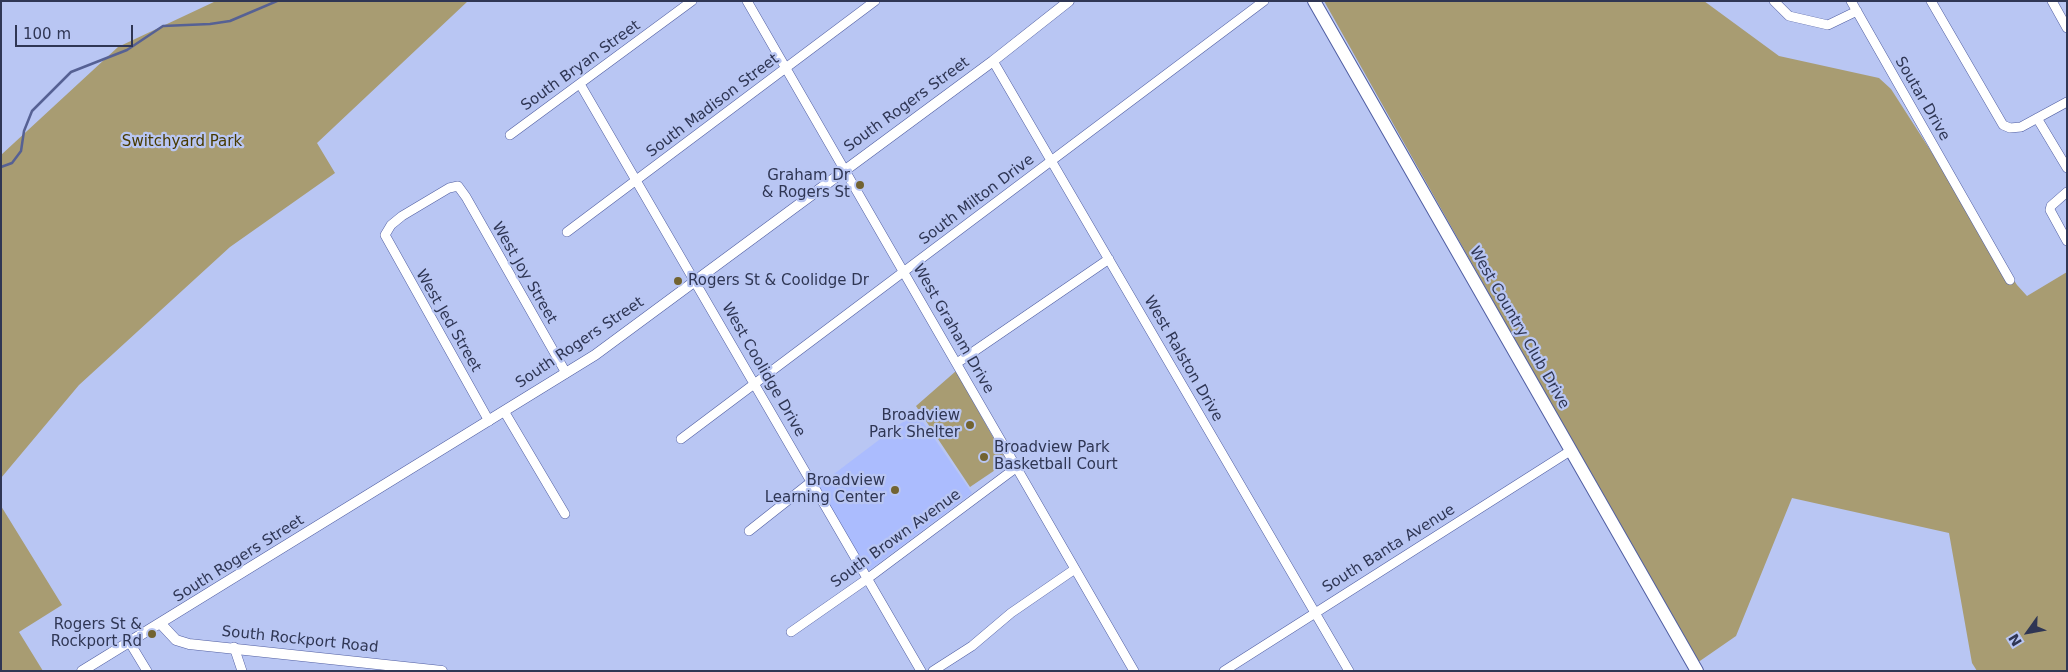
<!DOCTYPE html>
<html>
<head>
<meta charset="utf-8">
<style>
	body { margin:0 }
	#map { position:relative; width:2068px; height:672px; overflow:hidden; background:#b9c6f3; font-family:"DejaVu Sans",sans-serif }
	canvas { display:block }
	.frame { position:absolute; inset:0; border:2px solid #2f3654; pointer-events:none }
	.north { position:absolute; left:2003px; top:607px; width:50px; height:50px; -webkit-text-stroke:4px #b9c6f3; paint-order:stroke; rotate:238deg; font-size:14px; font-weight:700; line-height:20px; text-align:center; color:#2f3654 }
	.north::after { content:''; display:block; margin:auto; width:18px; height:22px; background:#2f3654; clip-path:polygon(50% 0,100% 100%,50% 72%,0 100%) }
	.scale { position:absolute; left:15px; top:25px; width:118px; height:22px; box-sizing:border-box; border:2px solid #2f3654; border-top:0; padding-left:6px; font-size:15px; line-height:18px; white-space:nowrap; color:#2f3654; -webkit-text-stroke:4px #b9c6f3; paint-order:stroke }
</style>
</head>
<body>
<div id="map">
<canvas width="2068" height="672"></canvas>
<div class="frame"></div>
<div class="north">N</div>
<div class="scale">100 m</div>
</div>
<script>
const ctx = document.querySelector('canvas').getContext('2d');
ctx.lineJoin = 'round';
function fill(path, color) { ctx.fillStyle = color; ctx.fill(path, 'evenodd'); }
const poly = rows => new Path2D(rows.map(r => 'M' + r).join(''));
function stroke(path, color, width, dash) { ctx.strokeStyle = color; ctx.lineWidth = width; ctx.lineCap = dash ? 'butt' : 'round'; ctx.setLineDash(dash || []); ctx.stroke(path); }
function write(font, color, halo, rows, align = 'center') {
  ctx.font = font + ' "DejaVu Sans",sans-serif'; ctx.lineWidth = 4.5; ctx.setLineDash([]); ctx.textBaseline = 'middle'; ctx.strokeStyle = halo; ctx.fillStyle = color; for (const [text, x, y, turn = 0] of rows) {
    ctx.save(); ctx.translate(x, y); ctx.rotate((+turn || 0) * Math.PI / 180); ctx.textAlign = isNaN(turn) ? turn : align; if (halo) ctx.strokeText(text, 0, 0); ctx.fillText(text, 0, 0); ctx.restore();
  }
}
fill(poly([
	[916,412,972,493,868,571,818,486]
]), '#abbcfe');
fill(poly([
	[216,1,468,1,317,143,335,173,230,247,79,385,1,478,1,155,118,47],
	[1324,1,1704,1,1779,56,1879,78,1891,89,2017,285,2027,296,2067,272,2067,671,1977,671,1972,663,1949,533,1792,498,1736,636,1697,663],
	[956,371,1007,462,970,487,916,406],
	[1,506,62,605,19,632,43,671,1,671]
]), '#a89c72');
stroke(poly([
	[1,167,12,163,21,151,24,131,32,111,71,72,127,50,163,26,210,24,230,21,277,1]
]), '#566194', 2.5);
const minor = poly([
	[747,1,1134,671],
	[1774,1,1789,16,1828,25,1857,11],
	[1851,1,2010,280],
	[1931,1,2003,125,2010,128,2021,127,2067,102],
	[2052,1,2067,28],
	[993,61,1349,671],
	[580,84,921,671],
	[2037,118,2067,168],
	[510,135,692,1],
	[2067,192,2051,206,2050,210,2067,241],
	[567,232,875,1],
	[957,363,1109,259],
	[504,411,565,514],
	[489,421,385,235,391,225,402,216,449,188,458,186,466,197,566,373],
	[681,439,1264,1],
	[749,531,811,482],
	[791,632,867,579,1017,467],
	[130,643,147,671],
	[234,647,242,671],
	[933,671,972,646,1011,613,1075,569],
	[1224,671,1570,451]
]);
const tertiary = poly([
	[161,624,176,640,189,644,442,671],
	[82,671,595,355,993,61,1069,1]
]);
const secondary = poly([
	[1314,1,1697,671]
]);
stroke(minor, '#505ea2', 10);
stroke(tertiary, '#505ea2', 11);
stroke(secondary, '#505ea2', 14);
stroke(minor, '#fff', 9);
stroke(tertiary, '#fff', 10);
stroke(secondary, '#fff', 12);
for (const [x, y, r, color] of [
	[860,185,5,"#726331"],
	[678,281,5,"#726331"],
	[970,425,5,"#726331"],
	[984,457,5,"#726331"],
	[895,490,5,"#726331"],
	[152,634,5,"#726331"]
]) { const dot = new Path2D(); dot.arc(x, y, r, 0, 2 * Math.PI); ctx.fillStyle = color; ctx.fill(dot); stroke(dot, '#b9c6f3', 2); }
write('15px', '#2f3654', '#b9c6f3', [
	["South Bryan Street",581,66,-36],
	["Soutar Drive",1922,99,60],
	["South Rogers Street",907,105,-36],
	["South Madison Street",713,106,-37],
	["South Milton Drive",977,200,-37],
	["West Joy Street",524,273,60],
	["West Jed Street",448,321,60],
	["West Country Club Drive",1519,328,60],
	["West Graham Drive",953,329,60],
	["South Rogers Street",580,343,-34],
	["West Ralston Drive",1183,359,60],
	["West Coolidge Drive",763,370,60],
	["South Brown Avenue",896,539,-36],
	["South Banta Avenue",1389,549,-32],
	["South Rogers Street",239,559,-32],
	["South Rockport Road",300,640,6]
]);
write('15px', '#483a00', '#b9c6f3', [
	["Switchyard Park",182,142]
]);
write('15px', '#2f3654', '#b9c6f3', [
	["Graham Dr",850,176],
	["& Rogers St",850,193],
	["Rogers St & Coolidge Dr",688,281,"left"],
	["Broadview",960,416],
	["Park Shelter",960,433],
	["Broadview Park",994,448,"left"],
	["Basketball Court",994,465,"left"],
	["Broadview",885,481],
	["Learning Center",885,498],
	["Rogers St &",142,625],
	["Rockport Rd",142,642]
], 'right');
</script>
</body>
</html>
